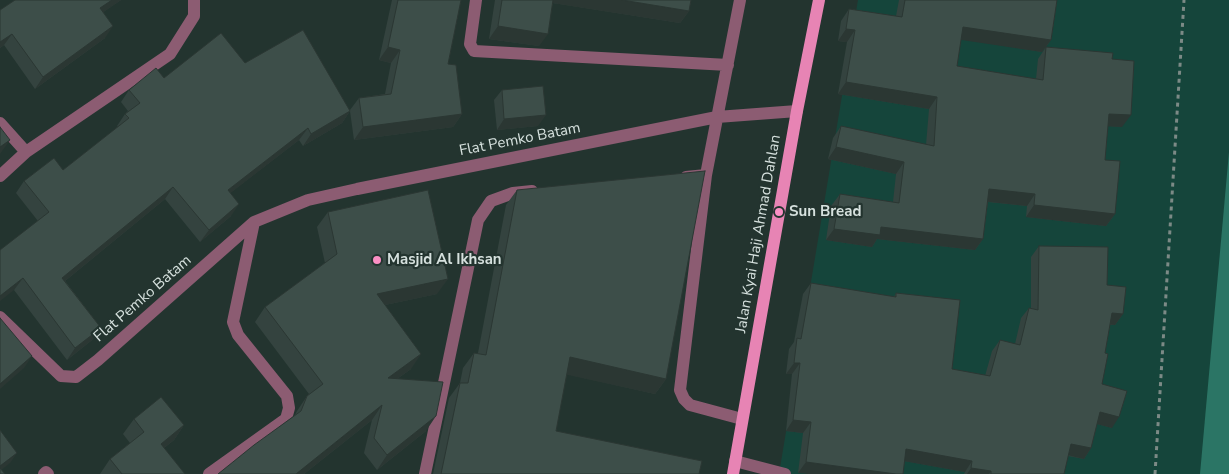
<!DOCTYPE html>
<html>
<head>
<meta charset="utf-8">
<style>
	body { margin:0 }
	canvas { display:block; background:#23342f }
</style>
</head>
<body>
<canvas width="1229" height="474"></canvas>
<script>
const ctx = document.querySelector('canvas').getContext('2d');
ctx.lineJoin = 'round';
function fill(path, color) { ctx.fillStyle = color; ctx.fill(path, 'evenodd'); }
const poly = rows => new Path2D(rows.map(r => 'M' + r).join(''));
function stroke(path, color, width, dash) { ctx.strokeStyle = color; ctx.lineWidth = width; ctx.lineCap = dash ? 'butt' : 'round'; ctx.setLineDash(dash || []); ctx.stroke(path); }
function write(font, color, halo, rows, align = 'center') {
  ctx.font = font + ' "Nunito Sans",sans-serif'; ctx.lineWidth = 4.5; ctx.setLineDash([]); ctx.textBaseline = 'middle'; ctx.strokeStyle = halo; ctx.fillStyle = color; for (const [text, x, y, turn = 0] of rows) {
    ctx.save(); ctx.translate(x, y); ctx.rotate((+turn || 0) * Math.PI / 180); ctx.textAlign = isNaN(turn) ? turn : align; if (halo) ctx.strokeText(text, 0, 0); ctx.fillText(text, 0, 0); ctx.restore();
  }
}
fill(poly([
	[858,0,1229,0,1229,430,1222,474,779,474]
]), '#15453b');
fill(poly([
	[1229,152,1229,474,1200,474]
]), '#2b7565');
stroke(poly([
	[1155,474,1184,0]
]), '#7c8a86', 3, [4, 4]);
stroke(poly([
	[476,0,470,44,474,51,728,65],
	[740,0,706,175,680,390,684,399,690,405,742,419],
	[0,123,26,152],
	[0,176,26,152,170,54,194,16,194,0],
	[686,177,706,175],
	[0,317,61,376,76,377,98,360,254,222,308,200,357,189,717,117,797,111],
	[735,461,785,474],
	[44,474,46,472,48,474],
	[209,474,286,419,289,408,287,396,238,335,233,322,254,222],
	[425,474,478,220,491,201,513,193,532,191]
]), '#8c5c72', 12);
stroke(poly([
	[733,474,797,111,819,0]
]), '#e784b4', 12);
fill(poly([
	[15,0,121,0,103,12,105,38,35,89,4,45,0,48,0,10],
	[392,0,461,0,448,64,462,114,453,127,354,140,350,111,342,123,303,146,299,140,230,193,231,216,200,242,165,199,65,281,101,328,92,340,67,360,14,290,38,221,16,193,24,181,63,170,118,127,117,126,125,114,128,111,121,102,129,90,164,78,245,63,350,110,359,98,385,94,391,63,379,60],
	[495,0,691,0,689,11,680,23,553,3,539,46,489,39],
	[899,0,1057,0,1051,40,1042,52,961,39,957,66,1036,79,1038,59,1046,47,1112,59,1122,127,1108,126,1105,160,1115,214,1106,226,1026,217,1027,206,988,202,983,239,975,250,877,239,872,247,826,240,831,206,840,194,893,202,896,174,828,159,833,138,841,126,926,145,929,109,838,94,847,42,838,41,841,21,849,9,896,16],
	[502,90,538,126,497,130,494,100],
	[517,190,666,379,655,394,566,374,556,431,699,474,433,474,449,398,460,383,463,368,474,353,478,353,506,205],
	[328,212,437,294,385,305,411,369,397,379,426,431,377,470,364,453,372,420,304,474,218,474,295,415,297,411,307,396,309,394,255,322,265,307,325,263,317,227],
	[1039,246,1107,285,1123,314,1115,325,1110,325,1105,353,1102,384,1112,428,1097,424,1091,448,1084,459,1068,456,1064,474,964,474,965,472,904,461,798,473,803,433,786,431,792,374,786,374,789,349,794,342,803,294,811,283,894,297,896,293,952,369,985,376,992,351,1000,340,1015,344,1021,318,1029,308,1031,308,1031,257],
	[134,419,184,425,174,440,164,448,185,474,100,474,110,459,130,443,123,434]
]), '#34433f');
fill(poly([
	[112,0,121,0,92,20,100,8],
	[547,0,622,0,689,11,680,23,546,2],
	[113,26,105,38,35,89,43,77],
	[498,26,548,34,539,46,489,39],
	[963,27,1051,40,1042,52,955,39],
	[846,29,855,30,847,42,838,41],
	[12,34,4,45,0,48,0,42],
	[388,47,400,50,391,63,379,60],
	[846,82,937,97,929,109,838,94],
	[350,111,342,123,303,146,311,134],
	[462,114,453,127,354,140,363,127],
	[1109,114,1131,115,1122,127,1101,126],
	[546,115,538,126,497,130,504,119],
	[308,128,299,140,219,202,228,190],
	[10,140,0,154,0,147],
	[836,147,904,162,896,174,828,159],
	[173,187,165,199,54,290,62,278],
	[989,189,1035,194,1027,206,981,201],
	[239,204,231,216,200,242,209,230],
	[1034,205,1115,214,1106,226,1026,217],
	[881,227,983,239,975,250,877,239,872,247,826,240,834,229],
	[23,278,14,290,0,301,0,296],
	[448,279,437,294,366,309,377,294],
	[1112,313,1123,314,1115,325,1104,324],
	[101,328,92,340,67,360,75,348],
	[421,354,411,369,377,393,388,378],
	[32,356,24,368,0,389,0,384],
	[570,357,666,379,655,394,559,373],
	[794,363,800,363,792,374,786,374],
	[382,405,372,420,304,474,296,474],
	[1100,412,1119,417,1112,428,1093,423],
	[436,416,426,431,377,470,387,455],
	[793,420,811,422,803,433,786,431],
	[184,425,174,440,150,459,161,444],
	[1071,444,1091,448,1084,459,1063,454],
	[906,449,972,461,965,472,898,460],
	[17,453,10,463,0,471,0,466],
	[806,462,896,474,808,474,798,473],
	[971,468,991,471,989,474,967,474]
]), '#2b3733');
const building = poly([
	[15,0,112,0,100,8,113,26,43,77,12,34,0,42,0,10,15,0],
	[398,0,461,0,448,64,456,65,462,114,363,127,359,98,391,94,400,50,388,47,398,0],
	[502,0,553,0,548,34,498,26,502,0],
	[622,0,691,0,689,11,622,0],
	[905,0,1057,0,1051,40,963,27,957,66,1043,80,1046,47,1113,53,1112,59,1134,61,1131,115,1109,114,1105,160,1120,161,1115,214,1034,205,1035,194,989,189,983,239,881,227,880,235,834,229,840,194,899,203,904,162,836,147,841,126,934,146,937,97,846,82,855,30,846,29,849,9,902,17,905,0],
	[303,30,350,111,311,134,308,128,228,190,239,204,209,230,173,187,62,278,101,328,75,348,23,278,0,296,0,250,49,212,24,181,54,158,63,170,129,118,125,114,140,103,129,90,156,68,164,78,221,33,245,63,303,30],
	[543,86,546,115,504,119,502,90,543,86],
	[0,127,10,140,0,147,0,127],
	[705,171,666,379,570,357,556,431,702,461,699,474,441,474,460,383,468,383,474,353,486,355,517,190,705,171],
	[428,190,448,279,377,294,421,354,388,378,443,382,436,416,387,455,374,438,382,405,296,474,218,474,254,445,301,411,307,396,323,384,265,307,337,254,328,212,428,190],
	[1039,246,1108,247,1107,285,1126,287,1123,314,1112,313,1105,353,1108,354,1102,384,1127,391,1119,417,1100,412,1091,448,1071,444,1064,474,991,474,991,471,971,468,972,461,906,449,903,474,896,474,806,462,811,422,793,420,800,363,794,363,797,338,801,339,811,283,896,297,896,293,960,300,952,369,990,376,1000,340,1020,345,1029,308,1038,310,1039,246],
	[0,318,32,356,0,384,0,318],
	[161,397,184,425,161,444,185,474,122,474,110,459,144,432,134,419,161,397],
	[0,430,17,453,0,466,0,430],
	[0,468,5,474,0,474,0,468]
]);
fill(building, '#3d4e49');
stroke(building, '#2b3733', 1);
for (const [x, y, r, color] of [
	[779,212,5,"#fb8fc4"],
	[377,260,5,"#fb8fc4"]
]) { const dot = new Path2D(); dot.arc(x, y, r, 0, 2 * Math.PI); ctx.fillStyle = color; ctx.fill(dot); stroke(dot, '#23342f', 2); }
write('15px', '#d6e1de', '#23342f', [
	["Flat Pemko Batam",520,140,-11],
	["Jalan Kyai Haji Ahmad Dahlan",759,234,-80],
	["Flat Pemko Batam",143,299,-41]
]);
write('bold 15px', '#d6e1de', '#23342f', [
	["Sun Bread",789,212],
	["Masjid Al Ikhsan",387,260]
], 'left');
</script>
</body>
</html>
